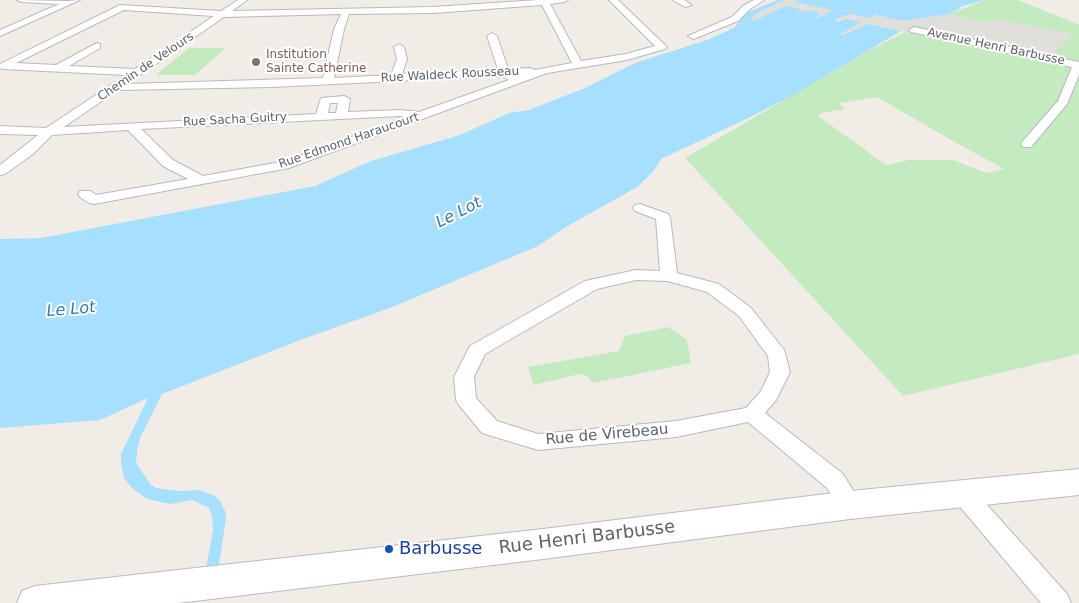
<!DOCTYPE html>
<html>
<head>
<meta charset="utf-8">
<style>
	body { margin:0 }
	canvas { display:block; background:#f1ede6 }
</style>
</head>
<body>
<canvas width="1079" height="603"></canvas>
<script>
const ctx = document.querySelector('canvas').getContext('2d');
ctx.lineJoin = 'round';
function fill(path, color) { ctx.fillStyle = color; ctx.fill(path, 'evenodd'); }
const poly = rows => new Path2D(rows.map(r => 'M' + r).join(''));
function stroke(path, color, width, dash) { ctx.strokeStyle = color; ctx.lineWidth = width; ctx.lineCap = dash ? 'butt' : 'round'; ctx.setLineDash(dash || []); ctx.stroke(path); }
function write(font, color, halo, rows, align = 'center') {
  ctx.font = font + ' "DejaVu Sans",sans-serif'; ctx.lineWidth = 4; ctx.setLineDash([]); ctx.textBaseline = 'middle'; ctx.strokeStyle = halo; ctx.fillStyle = color; for (const [text, x, y, turn = 0] of rows) {
    ctx.save(); ctx.translate(x, y); ctx.rotate((+turn || 0) * Math.PI / 180); ctx.textAlign = isNaN(turn) ? turn : align; if (halo) ctx.strokeText(text, 0, 0); ctx.fillText(text, 0, 0); ctx.restore();
  }
}
fill(poly([
	[785,0,798,0,796,2,869,18,874,15,903,21,950,14,984,23,994,19,1074,34,1077,60,1068,67,869,24,843,35,840,34,860,23,847,19,838,22,834,21,840,18,826,14,818,18,814,17,820,14,807,10,798,14,794,13,800,10,786,6,753,21,751,20,757,13]
]), '#e1dfda');
fill(poly([
	[985,0,1018,0,1079,25,1079,354,903,396,685,158,868,51,905,32,1068,67,1077,60,1053,54,1073,34,994,19,985,23,950,14],
	[877,97,951,140,1004,169,987,173,952,160,909,160,886,165,818,116,822,113,845,109,839,103],
	[189,48,226,48,195,75,156,75],
	[668,327,687,340,691,363,593,383,587,376,579,374,534,385,528,367,619,351,625,336]
]), '#c4eac0');
fill(poly([
	[778,0,785,0,757,13,751,20,753,21,786,6,801,9,795,13,807,10,821,13,815,17,817,18,826,14,840,17,834,21,838,22,847,19,861,22,841,34,843,35,869,24,901,31,792,96,742,121,661,159,653,172,637,187,566,227,538,246,390,308,303,339,162,394,141,436,138,445,136,463,151,485,156,488,179,491,200,490,215,496,220,501,225,511,226,518,218,572,205,574,213,530,212,516,209,508,192,500,170,504,147,499,131,487,124,478,121,463,121,454,148,398,100,420,0,428,0,239,41,238,315,186,371,161,460,135,509,113,529,110,549,102,585,88,635,63,707,40,734,28,745,13],
	[798,0,984,0,960,7,959,8,961,8,950,14,903,21,875,15,869,18,795,2]
]), '#a7e0ff');
fill(poly([
	[870,0,890,0,888,3,843,16,807,36,802,37,795,33,833,10,870,0]
]), '#a7e0ff');
const minor = poly([
	[17,0,67,1,80,0,0,36,0,30,59,4,21,2,17,0],
	[238,0,247,0,232,11,433,7,538,0,568,0,564,2,550,4,581,61,626,54,655,46,609,0,618,0,667,47,665,49,627,60,547,73,289,168,94,204,89,203,80,197,78,194,80,191,90,191,96,195,188,179,163,166,128,130,52,135,33,154,5,174,0,175,0,165,38,135,0,134,0,126,46,128,126,75,3,69,0,68,0,64,120,5,221,11,238,0],
	[542,5,572,63,535,70,530,68,508,69,497,36,492,33,487,36,498,69,402,74,407,59,404,47,399,44,394,47,397,59,391,75,334,78,344,29,349,14,433,13,542,5],
	[124,10,214,16,135,69,69,66,100,48,100,44,97,43,56,65,16,63,124,10],
	[341,14,334,29,323,78,127,84,224,17,341,14],
	[502,76,509,80,419,112,400,110,348,112,350,99,344,96,321,98,316,114,64,127,118,90,272,87,502,76],
	[330,103,338,103,336,113,328,113,330,103],
	[400,116,405,117,286,161,203,176,173,160,141,129,400,116],
	[673,0,684,0,692,5,685,7,673,0],
	[754,0,764,0,750,9,738,21,696,38,693,39,688,36,732,17,744,5,754,0],
	[914,27,1079,62,1079,75,1067,104,1031,147,1023,147,1021,144,1023,141,1058,101,1072,67,911,32,909,30,914,27],
	[640,204,668,214,670,217,677,273,719,284,751,308,784,350,790,372,776,400,765,413,843,474,862,505,858,512,850,515,842,512,827,488,748,422,676,437,538,450,482,433,459,405,456,400,454,377,470,346,585,281,636,270,660,271,656,219,635,211,633,208,635,205,640,204],
	[636,280,668,281,707,292,739,316,768,356,770,372,761,391,746,408,676,421,538,434,497,421,476,398,474,377,485,354,597,289,636,280],
	[964,485,972,488,1067,594,1071,603,1041,603,956,502,952,495,956,488,964,485]
]);
const secondary = poly([
	[1079,469,1079,495,850,519,543,559,178,603,17,603,22,591,35,586,543,529,850,491,1079,469]
]);
stroke(minor, '#b6b9bd', 2);
stroke(secondary, '#b7bbc0', 2);
fill(minor, '#fff');
fill(secondary, '#fff');
for (const [x, y, r, color] of [
	[256,62,5,"#8d6e63"],
	[389,549,5,"#1a4fb4"]
]) { const dot = new Path2D(); dot.arc(x, y, r, 0, 2 * Math.PI); ctx.fillStyle = color; ctx.fill(dot); stroke(dot, '#fff', 2); }
write('12px', '#5d6267', '#fff', [
	["Avenue Henri Barbusse",996,47,12],
	["Chemin de Velours",146,67,-34],
	["Rue Waldeck Rousseau",450,75,-3],
	["Rue Sacha Guitry",235,120,-3],
	["Rue Edmond Haraucourt",349,141,-19]
]);
write('12px', '#785e54', '#fff', [
	["Institution",266,55],
	["Sainte Catherine",266,69]
], 'left');
write('15px', '#5d6267', '#fff', [
	["Rue de Virebeau",607,435,-5]
]);
write('italic 16px', '#3577a8', '#fff', [
	["Le Lot",459,213,-27],
	["Le Lot",71,310,-5]
]);
write('18px', '#5d6267', '#fff', [
	["Rue Henri Barbusse",587,538,-7]
]);
write('18px', '#164399', '#fff', [
	["Barbusse",399,549]
], 'left');
</script>
</body>
</html>
